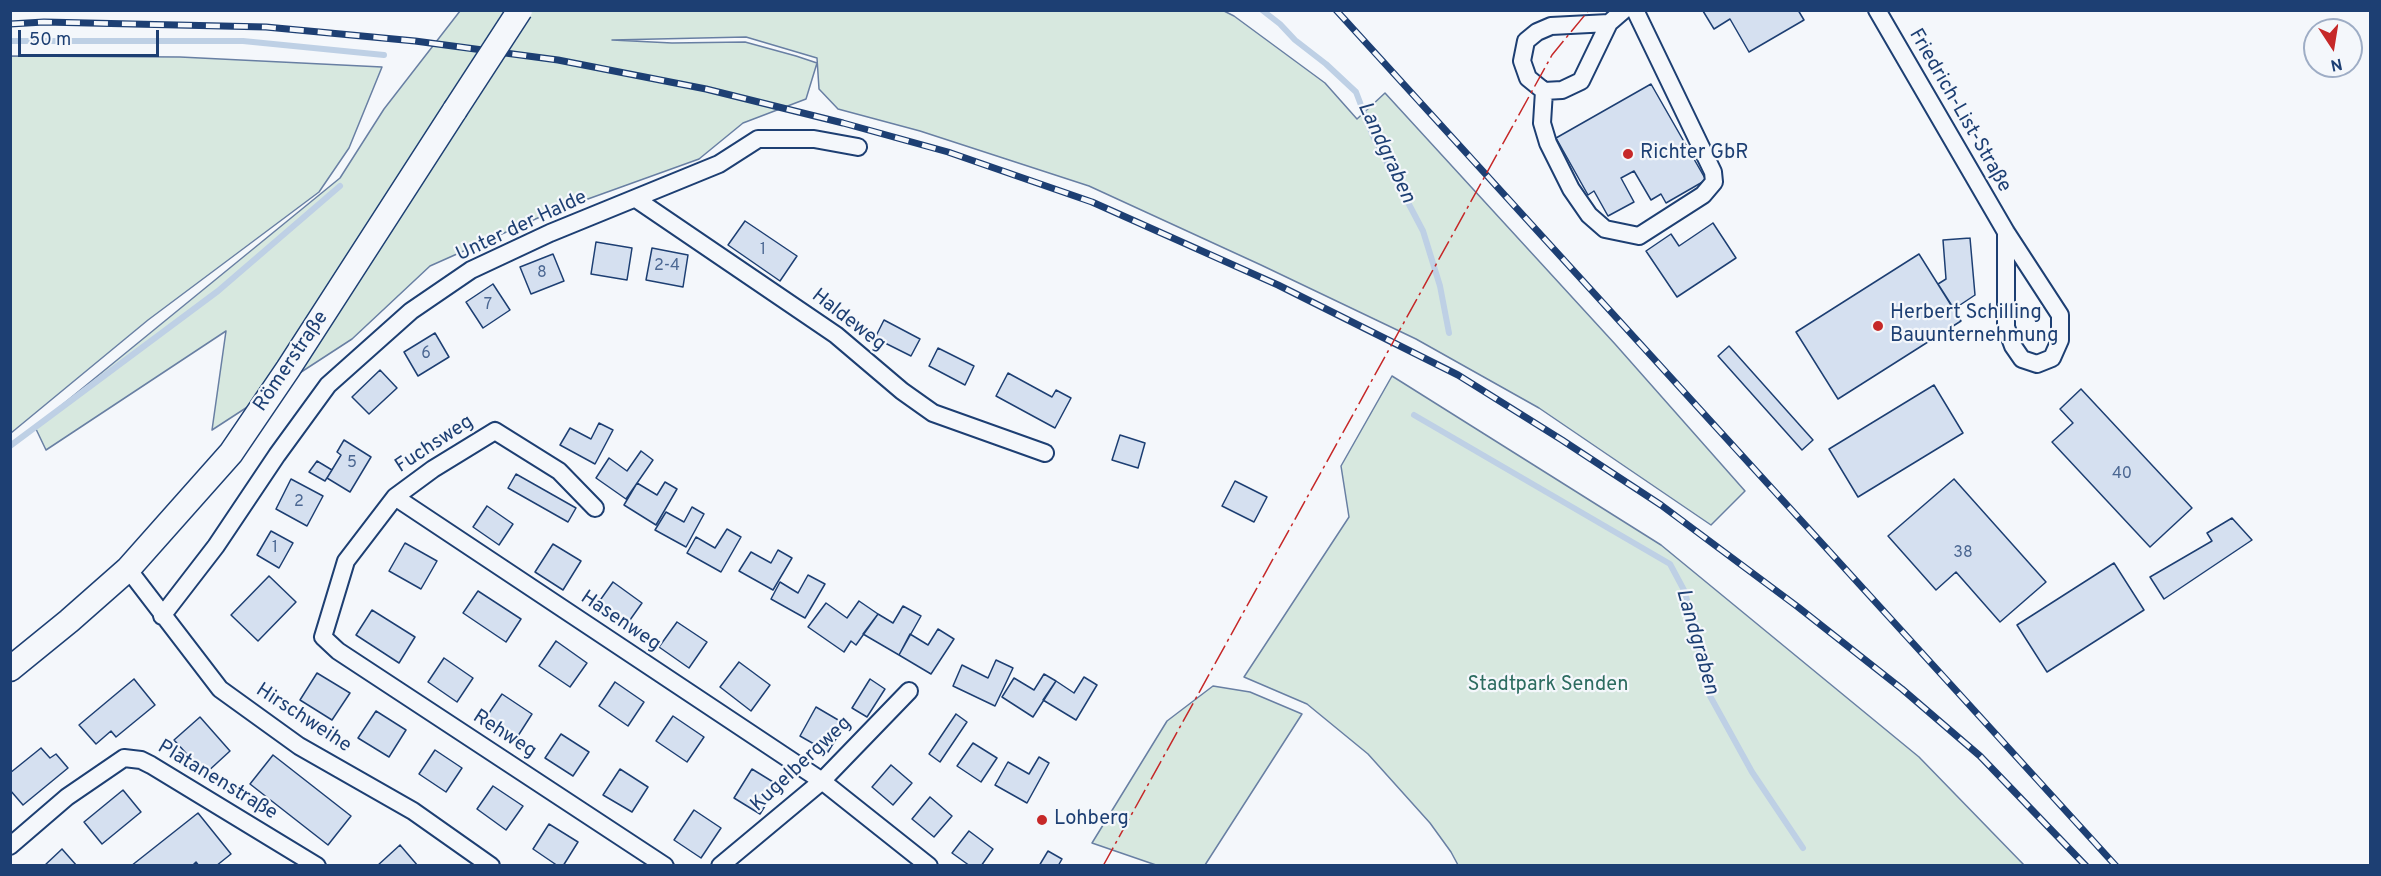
<!DOCTYPE html>
<html>
<head>
<meta charset="utf-8">
<style>
	body { margin:0 }
	#map { position:relative; width:2381px; height:876px; overflow:hidden; background:#f4f7fb; font-family:Overpass,sans-serif }
	canvas { display:block }
	.frame { position:absolute; inset:0; border:12px solid #1d3f73; pointer-events:none }
	.north { position:absolute; left:2303px; top:18px; width:60px; height:60px; box-sizing:border-box; background:#f4f7fb; border:2px solid #9eadc5; border-radius:50%; rotate:168deg; font-size:16px; font-weight:700; line-height:24px; text-align:center; color:#1d3f73 }
	.north::after { content:''; display:block; margin:auto; width:21px; height:27px; background:#c62828; clip-path:polygon(50% 0,100% 100%,50% 72%,0 100%) }
	.scale { position:absolute; left:18px; top:30px; width:141px; height:27px; box-sizing:border-box; border:3px solid #1d3f73; border-top:0; padding-left:8px; font-size:18px; line-height:21px; white-space:nowrap; color:#1d3f73; -webkit-text-stroke:4px #f4f7fb; paint-order:stroke }
</style>
</head>
<body>
<div id="map">
<canvas width="2381" height="876"></canvas>
<div class="frame"></div>
<div class="north">N</div>
<div class="scale">50 m</div>
</div>
<script>
const ctx = document.querySelector('canvas').getContext('2d');
ctx.lineJoin = 'round';
function fill(path, color) { ctx.fillStyle = color; ctx.fill(path, 'evenodd'); }
const poly = rows => new Path2D(rows.map(r => 'M' + r).join(''));
function stroke(path, color, width, dash) { ctx.strokeStyle = color; ctx.lineWidth = width; ctx.lineCap = dash ? 'butt' : 'round'; ctx.setLineDash(dash || []); ctx.stroke(path); }
function write(font, color, halo, rows, align = 'center') {
  ctx.font = font + ' Overpass,sans-serif'; ctx.lineWidth = 4.5; ctx.setLineDash([]); ctx.textBaseline = 'middle'; ctx.strokeStyle = halo; ctx.fillStyle = color; for (const [text, x, y, turn = 0] of rows) {
    ctx.save(); ctx.translate(x, y); ctx.rotate((+turn || 0) * Math.PI / 180); ctx.textAlign = isNaN(turn) ? turn : align; if (halo) ctx.strokeText(text, 0, 0); ctx.fillText(text, 0, 0); ctx.restore();
  }
}
const green = poly([
	[1222,10,1234,16,1325,83,1357,119,1385,93,1615,344,1745,491,1711,525,1539,408,1416,339,1261,265,1089,186,920,131,838,109,819,89,817,58,746,37,612,40,672,43,745,42,796,56,817,63,806,99,743,123,699,159,549,213,430,266,352,339,212,430,226,331,46,450,35,427,340,178,384,109,460,11,1222,10],
	[11,56,180,57,382,67,349,148,319,192,148,320,11,433,11,56],
	[1392,376,1661,545,1919,757,2024,865,1458,865,1451,852,1430,823,1368,754,1307,704,1244,677,1349,517,1341,466,1392,376],
	[1213,686,1250,692,1302,714,1205,865,1156,865,1092,843,1167,721,1213,686]
]);
fill(green, '#d7e8df');
stroke(green, '#687fa3', 1.5);
stroke(poly([
	[1262,10,1280,24,1295,40,1326,64,1356,92,1372,134,1423,231,1440,286,1449,333],
	[10,41,243,41,384,55],
	[1414,415,1670,564,1685,592,1710,696,1752,772,1803,848],
	[10,446,218,291,340,186]
]), '#bed0e5', 6);
const building = poly([
	[1798,10,1804,20,1749,52,1730,19,1714,29,1703,11,1798,10],
	[1651,84,1706,180,1666,203,1661,194,1651,200,1634,171,1621,178,1634,202,1608,216,1594,191,1588,195,1556,138,1651,84],
	[745,221,797,256,780,281,728,245,745,221],
	[1713,223,1736,258,1677,297,1646,251,1671,234,1679,246,1713,223],
	[1970,238,1975,295,1954,309,1938,284,1946,279,1943,240,1970,238],
	[596,242,632,248,627,280,591,274,596,242],
	[652,248,688,255,683,287,646,280,652,248],
	[553,254,564,281,531,294,520,267,553,254],
	[1919,254,1961,321,1838,399,1796,332,1919,254],
	[493,284,510,310,483,328,466,302,493,284],
	[884,320,920,339,911,356,875,338,884,320],
	[435,333,449,357,418,376,404,352,435,333],
	[1729,346,1813,440,1802,450,1718,356,1729,346],
	[938,348,974,366,965,385,929,366,938,348],
	[380,370,397,388,369,414,352,397,380,370],
	[1008,373,1052,397,1056,390,1071,398,1055,428,996,396,1008,373],
	[1934,385,1963,433,1858,497,1829,449,1934,385],
	[2081,389,2192,508,2150,547,2052,442,2073,423,2060,409,2081,389],
	[599,423,613,430,595,464,560,445,570,428,591,439,599,423],
	[1120,435,1145,443,1138,468,1112,460,1120,435],
	[344,440,371,457,350,492,327,478,341,455,337,452,344,440],
	[641,451,653,460,626,499,596,478,609,458,627,471,641,451],
	[317,461,332,470,325,481,309,472,317,461],
	[516,474,576,508,568,522,508,488,516,474],
	[291,479,323,496,307,526,276,509,291,479],
	[1954,479,2046,582,2000,622,1956,572,1936,590,1888,536,1954,479],
	[1235,481,1267,497,1254,522,1222,506,1235,481],
	[665,482,677,489,656,525,624,505,637,483,657,495,665,482],
	[487,506,513,524,499,545,473,527,487,506],
	[692,507,704,514,686,547,655,530,666,512,684,522,692,507],
	[2232,518,2252,540,2164,599,2150,577,2212,541,2207,533,2232,518],
	[727,529,741,537,721,572,687,553,696,537,715,548,727,529],
	[271,531,293,543,279,568,257,555,271,531],
	[405,543,437,561,421,589,389,571,405,543],
	[553,544,581,561,563,590,535,572,553,544],
	[778,550,792,558,773,590,739,571,751,552,771,563,778,550],
	[2114,563,2144,610,2047,672,2017,625,2114,563],
	[808,575,825,584,805,618,771,599,780,582,798,593,808,575],
	[269,576,296,602,258,641,231,615,269,576],
	[613,582,642,603,625,627,596,606,613,582],
	[478,591,521,619,506,642,463,613,478,591],
	[859,601,878,614,856,645,851,641,844,652,808,627,826,603,847,618,859,601],
	[903,606,921,616,899,655,863,634,878,614,893,623,903,606],
	[372,610,415,637,399,663,356,635,372,610],
	[677,622,707,642,689,668,659,647,677,622],
	[938,629,954,639,931,674,899,655,910,634,928,645,938,629],
	[556,641,587,663,570,687,539,666,556,641],
	[444,658,473,678,457,702,428,682,444,658],
	[996,660,1013,668,995,706,953,686,962,665,988,678,996,660],
	[739,662,770,685,751,711,720,687,739,662],
	[317,673,350,693,332,720,300,700,317,673],
	[1044,674,1056,681,1033,717,1002,697,1014,678,1034,690,1044,674],
	[1084,677,1097,685,1076,720,1043,700,1056,681,1074,693,1084,677],
	[134,679,155,705,116,737,111,731,96,744,79,725,134,679],
	[870,679,885,689,867,717,852,708,870,679],
	[615,682,644,702,628,726,599,706,615,682],
	[502,694,532,714,516,739,485,719,502,694],
	[816,707,845,724,828,752,800,736,816,707],
	[376,711,406,730,389,757,358,738,376,711],
	[956,714,967,722,940,762,929,754,956,714],
	[673,716,704,737,687,762,656,741,673,716],
	[200,717,230,751,205,774,174,740,200,717],
	[561,734,589,752,573,776,545,758,561,734],
	[973,743,997,758,981,782,957,766,973,743],
	[41,748,50,758,56,754,68,768,23,805,10,790,10,773,41,748],
	[435,750,462,768,446,792,419,774,435,750],
	[273,755,351,816,328,845,250,784,273,755],
	[1039,757,1049,763,1027,803,995,785,1008,762,1029,774,1039,757],
	[891,765,912,783,893,805,872,787,891,765],
	[620,769,648,787,632,812,603,795,620,769],
	[752,769,778,785,760,814,734,798,752,769],
	[493,786,523,806,506,830,477,809,493,786],
	[123,790,141,812,102,844,84,822,123,790],
	[930,797,952,816,934,837,912,819,930,797],
	[694,810,721,828,701,858,674,840,694,810],
	[198,813,231,854,216,866,199,866,196,862,192,866,131,866,198,813],
	[549,824,578,842,563,866,558,866,533,849,549,824],
	[969,831,993,849,981,866,970,866,952,853,969,831],
	[400,845,418,866,377,866,400,845],
	[62,849,77,866,44,866,62,849],
	[1048,851,1062,859,1058,866,1039,866,1048,851]
]);
fill(building, '#d5e0f0');
stroke(building, '#1d3f73', 1.5);
const street = poly([
	[1877,10,2006,232,2060,315,2060,340,2052,358,2037,364,2022,359,2013,346,2006,327,2006,232],
	[1609,23,1551,26,1537,32,1526,41,1522,61,1528,78,1544,91,1562,90,1581,81,1609,23,1624,10],
	[1544,91,1542,123,1548,143,1571,189,1589,215,1605,229,1639,236,1703,195,1714,182,1713,172,1635,10],
	[636,199,836,335,902,391,933,413,1045,453],
	[395,497,822,781,929,866],
	[595,508,559,471,495,431,433,469,395,497,346,561,323,637,338,651,665,866],
	[128,569,220,689,299,746,413,811,491,866],
	[162,616,216,546,277,455,328,385,411,311,471,270,550,233,719,164,758,139,814,139,858,147],
	[10,846,67,797,124,758,141,760,151,765,317,866],
	[720,866,822,781,909,691]
]);
const secondary = poly([
	[10,669,69,621,128,569,231,453,288,369,455,110]
]);
stroke(street, '#1d3f73', 20);
stroke(secondary, '#1d3f73', 27);
stroke(street, '#f4f7fb', 16);
stroke(secondary, '#f4f7fb', 24);
const rail = poly([
	[1336,10,2116,866],
	[10,24,44,22,266,27,415,41,558,60,706,89,843,123,948,152,1092,202,1278,285,1458,375,1562,440,1661,505,1798,607,1902,689,1980,756,2086,866]
]);
stroke(rail, '#1d3f73', 7);
stroke(rail, '#f4f7fb', 4.5, [14]);
const secondaryBridge = poly([
	[455,110,520,10]
]);
stroke(secondaryBridge, '#1d3f73', 27, []);
stroke(secondaryBridge, '#f4f7fb', 24);
stroke(poly([
	[1103,866,1552,55,1589,10]
]), '#c62828', 1.5, [21, 4.5, 3, 4.5]);
for (const [x, y, r, color] of [
	[1628,154,6,"#c62828"],
	[1878,326,6,"#c62828"],
	[1042,820,6,"#c62828"]
]) { const dot = new Path2D(); dot.arc(x, y, r, 0, 2 * Math.PI); ctx.fillStyle = color; ctx.fill(dot); stroke(dot, '#f4f7fb', 2); }
write('16px', '#4b6792', null, [
	["1",763,251],
	["2-4",667,267],
	["8",542,274],
	["7",488,306],
	["6",426,355],
	["5",352,464],
	["40",2122,475],
	["2",299,503],
	["1",275,549],
	["38",1963,554]
]);
write('20px', '#1d3f73', '#f4f7fb', [
	["Friedrich-List-Straße",1959,111,60],
	["Unter der Halde",522,227,-25],
	["Haldeweg",848,321,38],
	["Römerstraße",292,362,-56],
	["Fuchsweg",435,445,-33],
	["Hasenweg",620,622,34],
	["Hirschweihe",303,719,33],
	["Rehweg",504,735,33],
	["Kugelbergweg",802,765,-43],
	["Platanenstraße",217,781,31]
]);
write('20px', '#1d3f73', '#f4f7fb', [
	["Richter GbR",1640,154],
	["Herbert Schilling",1890,314],
	["Bauunternehmung",1890,337],
	["Lohberg",1054,820]
], 'left');
write('20px', '#2c6c60', '#f4f7fb', [
	["Stadtpark Senden",1548,686]
]);
write('italic 21px', '#1d3f73', '#f4f7fb', [
	["Landgraben",1385,153,65],
	["Landgraben",1696,642,74]
]);
</script>
</body>
</html>
